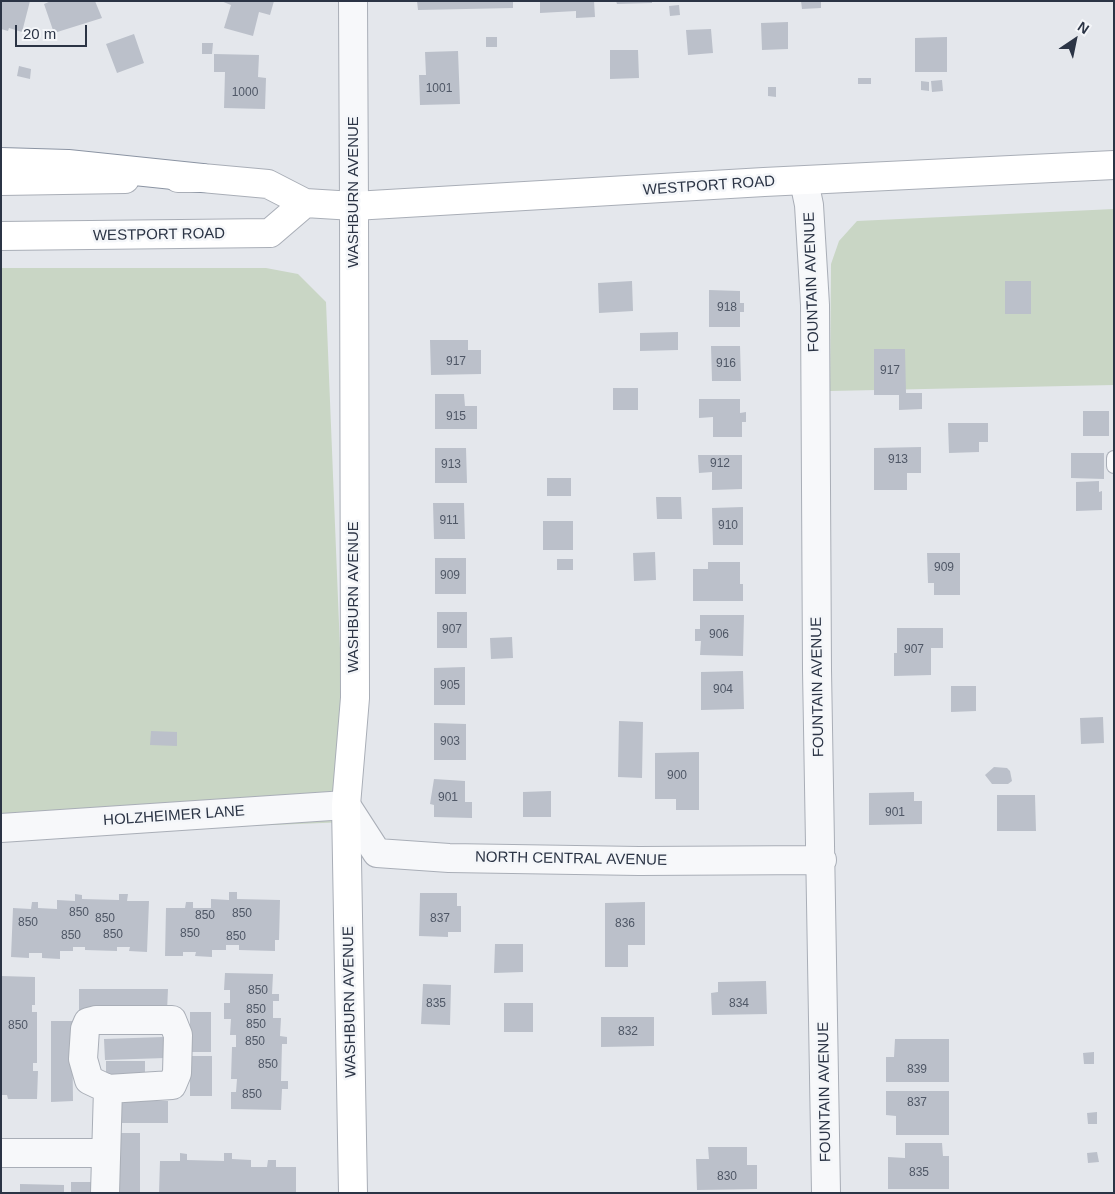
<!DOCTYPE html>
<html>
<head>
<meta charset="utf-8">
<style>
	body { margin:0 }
	#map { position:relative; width:1115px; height:1194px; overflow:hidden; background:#e4e7ec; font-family:Arial,sans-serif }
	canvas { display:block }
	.frame { position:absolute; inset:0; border:2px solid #2b3445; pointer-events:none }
	.north { position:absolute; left:1050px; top:15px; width:50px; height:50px; -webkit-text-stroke:4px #f4f6f9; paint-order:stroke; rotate:34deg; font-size:14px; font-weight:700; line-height:20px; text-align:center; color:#2b3445 }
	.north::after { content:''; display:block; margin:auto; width:18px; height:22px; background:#2b3445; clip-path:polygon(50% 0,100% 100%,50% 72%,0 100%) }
	.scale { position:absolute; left:15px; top:25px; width:72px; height:22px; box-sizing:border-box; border:2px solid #2b3445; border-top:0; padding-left:6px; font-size:15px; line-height:18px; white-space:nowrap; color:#2b3445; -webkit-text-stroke:4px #f4f6f9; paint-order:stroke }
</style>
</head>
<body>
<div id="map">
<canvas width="1115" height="1194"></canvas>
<div class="frame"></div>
<div class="north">N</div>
<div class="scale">20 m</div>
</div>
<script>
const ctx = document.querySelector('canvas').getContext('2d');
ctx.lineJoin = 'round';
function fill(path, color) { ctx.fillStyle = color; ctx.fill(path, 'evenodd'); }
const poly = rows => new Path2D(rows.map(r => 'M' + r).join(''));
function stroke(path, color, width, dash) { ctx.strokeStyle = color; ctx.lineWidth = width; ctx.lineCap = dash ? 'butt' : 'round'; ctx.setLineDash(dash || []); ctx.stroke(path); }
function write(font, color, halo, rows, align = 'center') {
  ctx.font = font + ' Arial,sans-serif'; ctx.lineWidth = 5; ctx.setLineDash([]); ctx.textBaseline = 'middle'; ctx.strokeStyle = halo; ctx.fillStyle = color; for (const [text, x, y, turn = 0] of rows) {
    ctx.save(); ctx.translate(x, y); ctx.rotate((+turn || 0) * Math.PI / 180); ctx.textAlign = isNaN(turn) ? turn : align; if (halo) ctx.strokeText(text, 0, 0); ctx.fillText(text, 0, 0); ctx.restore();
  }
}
fill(poly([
	[1114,209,1114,385,830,391,831,264,839,241,857,221],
	[1,268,266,268,298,274,326,302,347,822,1,836]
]), '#c9d6c5');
fill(poly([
	[1,1,30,1,22,32,9,28,8,31,1,29],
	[51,1,95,1,102,18,54,33,44,4],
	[221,1,274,1,270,15,259,12,253,36,224,28,231,5],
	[417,1,513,1,513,8,418,10],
	[540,1,594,1,595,17,576,18,576,11,540,13],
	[616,1,652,1,652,3,617,4],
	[801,1,821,1,821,8,802,9],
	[679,5,680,15,670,16,669,6],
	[788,22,788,49,762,50,761,23],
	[711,29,713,53,688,55,686,30],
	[134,34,144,63,117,73,106,44],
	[486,37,497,37,497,47,486,47],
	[947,37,947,72,915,72,915,38],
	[202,43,213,43,212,54,202,54],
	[610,50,638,50,639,78,610,79],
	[458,51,460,104,420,105,419,75,426,75,425,52],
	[214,54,259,55,258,77,266,78,265,109,224,108,225,72,214,72],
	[19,66,31,69,30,79,17,76],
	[858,78,871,78,871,84,858,84],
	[942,80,943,91,932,92,931,81],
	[921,81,929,82,929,91,921,90],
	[768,87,776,87,776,97,768,96],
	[632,281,633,311,599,313,598,283],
	[1005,281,1031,281,1031,314,1005,314],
	[709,290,740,291,740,303,744,303,744,312,740,312,740,327,709,327],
	[678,332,678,350,640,351,640,333],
	[430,340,468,340,468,350,481,350,481,374,431,375],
	[711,346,740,346,741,381,712,381],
	[874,349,905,349,906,393,922,393,922,409,899,410,899,395,874,395],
	[613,388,638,388,638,410,613,410],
	[435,394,464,394,465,406,477,406,477,429,435,429],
	[699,399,740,399,740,413,746,412,746,422,742,422,742,437,713,437,713,417,699,418],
	[1083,411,1109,411,1109,436,1083,436],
	[948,423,988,423,988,442,979,442,979,452,949,453],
	[921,447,921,473,907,473,907,490,874,490,874,448],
	[435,448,466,448,467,483,435,483],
	[1071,453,1104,453,1104,479,1071,478],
	[698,455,742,455,742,489,712,490,712,472,699,473],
	[547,478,571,478,571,496,547,496],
	[1099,481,1099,492,1102,491,1102,510,1076,511,1076,482],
	[656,497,681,497,682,519,657,519],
	[433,503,464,503,465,539,434,539],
	[743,507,743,545,713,545,712,508],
	[543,521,573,521,573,550,543,550],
	[655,552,656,580,634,581,633,553],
	[927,553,960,553,960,595,934,595,934,583,928,583],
	[435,558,466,558,466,594,435,594],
	[557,559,573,559,573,570,557,570],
	[708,562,740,562,740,584,743,584,743,601,693,601,693,569,708,569],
	[437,612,467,612,467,648,437,648],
	[700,615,744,615,743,656,700,655,701,641,695,641,695,629,700,629],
	[897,628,943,628,943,648,931,648,931,675,894,676,894,653,897,653],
	[512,637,513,658,491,659,490,638],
	[465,667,465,705,434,705,434,668],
	[743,671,744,709,701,710,701,672],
	[951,686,976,686,976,711,951,712],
	[1103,717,1104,743,1081,744,1080,718],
	[619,721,643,722,642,778,618,777],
	[434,723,466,724,466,760,434,760],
	[151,731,177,732,177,746,150,745],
	[699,752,699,810,676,810,676,799,655,799,655,753],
	[994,767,1007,768,1010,771,1012,781,1008,784,992,784,985,775],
	[434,779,465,781,465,802,472,802,472,818,434,817,434,805,430,804],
	[551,791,551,817,523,817,523,792],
	[914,792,914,801,922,801,922,824,869,825,869,793],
	[997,795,1035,795,1036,831,997,831],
	[229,892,237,892,237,899,280,900,279,940,275,940,275,951,239,950,239,945,226,945,226,950,212,950,212,957,195,956,196,952,183,952,183,956,165,956,166,908,185,908,186,902,193,902,193,908,211,908,211,899,229,900],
	[420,893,457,893,457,906,461,906,461,932,448,932,448,937,419,936],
	[75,894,82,895,82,899,119,900,119,894,128,894,127,901,149,901,147,952,129,951,130,947,117,947,117,951,85,950,85,947,73,947,73,951,60,951,60,959,42,958,42,953,29,953,29,958,11,957,13,908,31,909,32,902,38,902,38,908,57,909,57,900,75,901],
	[645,902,645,945,628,945,628,967,605,967,605,903],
	[495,944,523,944,523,972,494,973],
	[225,973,273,974,272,994,279,994,279,1001,273,1001,273,1018,281,1018,280,1036,287,1037,287,1044,282,1044,281,1081,288,1081,288,1089,282,1089,281,1110,231,1109,231,1092,236,1092,237,1079,231,1079,232,1047,236,1047,236,1035,230,1035,231,1019,224,1019,224,1003,230,1003,230,990,224,990],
	[1,976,35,977,35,1005,32,1005,32,1012,37,1012,37,1063,33,1063,33,1071,38,1071,37,1099,8,1099,7,1095,1,1095],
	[766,981,767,1014,712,1015,711,993,718,992,718,982],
	[423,984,451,985,450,1025,421,1024],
	[79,989,168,989,167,1011,79,1011],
	[504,1003,533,1003,533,1032,504,1032],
	[190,1012,211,1012,211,1052,190,1052],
	[601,1017,654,1017,654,1046,601,1047],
	[51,1021,72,1021,73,1101,51,1102],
	[164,1037,165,1058,105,1060,104,1039],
	[895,1039,949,1039,949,1082,886,1082,886,1057,894,1057],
	[1094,1052,1094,1064,1084,1064,1083,1053],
	[190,1056,212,1056,212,1096,190,1096],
	[106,1061,145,1061,145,1078,106,1078],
	[886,1091,949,1091,949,1135,896,1135,896,1116,886,1115],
	[119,1101,168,1101,168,1123,119,1123],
	[1097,1112,1097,1124,1088,1124,1087,1113],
	[118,1133,140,1133,140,1193,119,1193],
	[905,1143,942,1143,943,1156,949,1156,949,1189,888,1189,888,1157,905,1158],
	[708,1147,747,1147,747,1165,757,1165,757,1189,697,1190,696,1159,709,1159],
	[1097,1152,1099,1162,1088,1163,1087,1153],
	[180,1153,187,1154,187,1160,224,1161,224,1153,232,1153,232,1159,251,1160,251,1167,267,1167,268,1160,276,1160,276,1167,296,1167,296,1193,159,1193,160,1161,180,1161],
	[71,1182,93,1182,93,1193,71,1193],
	[20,1184,64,1185,64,1193,20,1193]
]), '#bbc0ca');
const lane = poly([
	[1114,458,1114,466]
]);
const street = poly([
	[353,1,354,206],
	[804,181,809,205,815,305,817,670,826,1193],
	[1,828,346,805,377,853,449,858,639,861,822,860],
	[96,1020,172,1020,178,1035,177,1073,172,1085,108,1089,89,1080,83,1059,85,1029,88,1022,96,1020],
	[1,1153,105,1153],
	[105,1193,108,1089]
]);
const secondary = poly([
	[178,178,202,178,268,184,305,203,354,206,764,182,1114,165],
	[1,181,125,179],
	[1,236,270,233,305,203],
	[353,1193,346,805,355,698,354,206]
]);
const highway = poly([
	[1,162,68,164,202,178]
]);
stroke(lane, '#a9aeb7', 16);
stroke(street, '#a9aeb7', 30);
stroke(secondary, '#a9aeb7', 30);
stroke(highway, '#8b94a3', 30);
stroke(lane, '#f7f8fa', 14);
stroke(street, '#f7f8fa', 28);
stroke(secondary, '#fff', 28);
stroke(highway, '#fff', 28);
write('12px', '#4f5766', null, [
	["1001",439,89],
	["1000",245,93],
	["918",727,308],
	["917",456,362],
	["916",726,364],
	["917",890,371],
	["915",456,417],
	["913",898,460],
	["912",720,464],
	["913",451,465],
	["911",449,521],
	["910",728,526],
	["909",944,568],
	["909",450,576],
	["907",452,630],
	["906",719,635],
	["907",914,650],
	["905",450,686],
	["904",723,690],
	["903",450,742],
	["900",677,776],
	["901",448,798],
	["901",895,813],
	["850",79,913],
	["850",242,914],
	["850",205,916],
	["850",105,919],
	["837",440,919],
	["850",28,923],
	["836",625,924],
	["850",190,934],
	["850",113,935],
	["850",71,936],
	["850",236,937],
	["850",258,991],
	["835",436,1004],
	["834",739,1004],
	["850",256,1010],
	["850",256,1025],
	["850",18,1026],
	["832",628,1032],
	["850",255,1042],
	["850",268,1065],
	["839",917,1070],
	["850",252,1095],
	["837",917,1103],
	["835",919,1173],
	["830",727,1177]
]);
write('15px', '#2b3445', '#f4f6f9', [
	["WESTPORT ROAD",709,186,-4],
	["WASHBURN AVENUE",354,192,-90],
	["WESTPORT ROAD",159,235,-1],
	["FOUNTAIN AVENUE",812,282,-92],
	["WASHBURN AVENUE",354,597,-90],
	["FOUNTAIN AVENUE",818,687,-91],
	["HOLZHEIMER LANE",174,816,-4],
	["NORTH CENTRAL AVENUE",571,859,1],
	["WASHBURN AVENUE",350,1002,-91],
	["FOUNTAIN AVENUE",825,1092,-91]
]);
</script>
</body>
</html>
